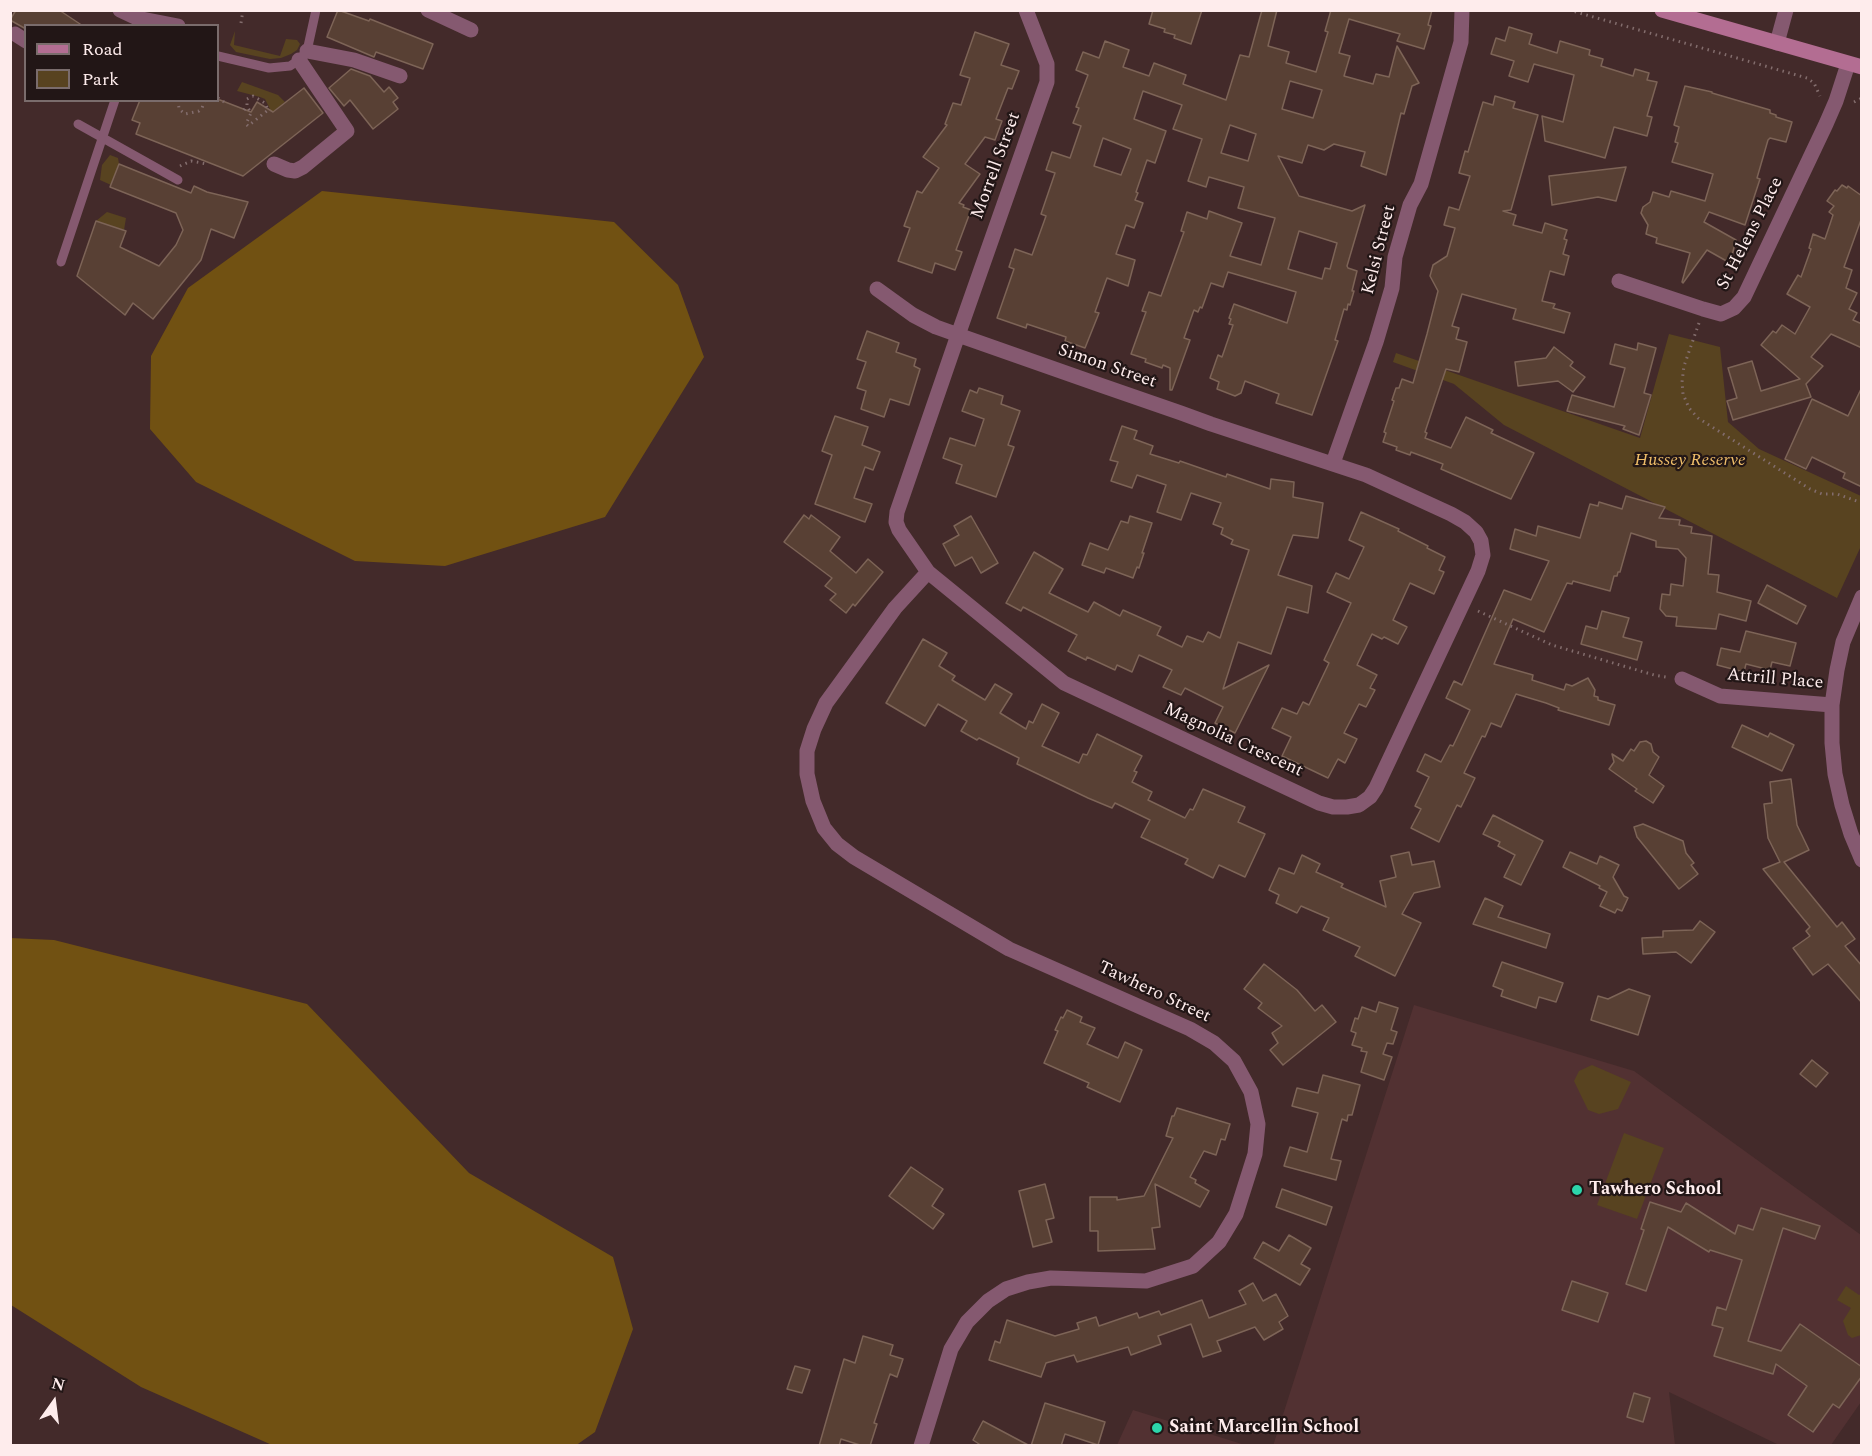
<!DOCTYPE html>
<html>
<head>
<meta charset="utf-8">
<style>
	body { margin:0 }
	#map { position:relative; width:1872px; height:1456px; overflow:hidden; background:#432a2a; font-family:Spectral,serif }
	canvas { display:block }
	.frame { position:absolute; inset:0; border:12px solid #feecec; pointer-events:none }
	.legend { position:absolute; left:24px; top:24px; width:195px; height:78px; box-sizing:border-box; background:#221616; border:2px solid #7a6c6c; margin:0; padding:8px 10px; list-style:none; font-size:18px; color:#feecec }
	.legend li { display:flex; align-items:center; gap:12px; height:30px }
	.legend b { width:30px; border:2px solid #7a6c6c }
	.north { position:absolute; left:24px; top:1372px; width:60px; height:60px; -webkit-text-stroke:4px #221616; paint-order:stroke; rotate:14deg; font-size:16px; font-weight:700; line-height:24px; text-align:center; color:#feecec }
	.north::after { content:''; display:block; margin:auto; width:21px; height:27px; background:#feecec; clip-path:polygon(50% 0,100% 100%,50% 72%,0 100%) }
</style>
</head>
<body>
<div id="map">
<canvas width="1872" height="1456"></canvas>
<div class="frame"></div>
<ul class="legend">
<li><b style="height:8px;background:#b36d92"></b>Road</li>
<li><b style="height:16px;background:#584320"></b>Park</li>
</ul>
<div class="north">N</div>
</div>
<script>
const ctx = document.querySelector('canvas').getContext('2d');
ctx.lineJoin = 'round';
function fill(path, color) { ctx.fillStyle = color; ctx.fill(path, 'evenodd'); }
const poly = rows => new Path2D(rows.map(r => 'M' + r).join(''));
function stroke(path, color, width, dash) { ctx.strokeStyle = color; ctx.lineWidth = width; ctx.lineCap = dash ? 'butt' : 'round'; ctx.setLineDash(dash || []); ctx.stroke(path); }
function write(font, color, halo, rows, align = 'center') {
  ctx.font = font + ' Spectral,serif'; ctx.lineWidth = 4.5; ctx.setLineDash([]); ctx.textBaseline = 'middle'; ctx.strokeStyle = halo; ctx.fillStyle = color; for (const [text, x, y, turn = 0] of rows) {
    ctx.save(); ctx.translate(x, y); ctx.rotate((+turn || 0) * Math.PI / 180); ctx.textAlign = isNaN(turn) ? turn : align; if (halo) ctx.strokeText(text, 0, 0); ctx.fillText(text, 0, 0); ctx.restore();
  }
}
fill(poly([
	[1414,1005,1634,1071,1861,1235,1861,1402,1831,1445,1779,1445,1669,1392,1675,1445,1273,1446],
	[1133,1410,1245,1445,1117,1445]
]), '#523132');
fill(poly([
	[235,31,234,45,280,56,286,39,297,40,300,44,297,50,291,54,281,58,270,59,236,52,230,45],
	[242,82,278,95,285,102,238,140,247,109,250,112,246,126,269,112,270,109,265,99,260,97,237,91],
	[110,155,118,158,119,164,111,185,100,180,102,165],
	[107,212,126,218,124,230,96,221],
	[1669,334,1720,347,1728,422,1759,449,1861,496,1861,546,1837,598,1504,425,1454,384,1393,362,1396,353,1640,438],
	[1592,1065,1631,1082,1618,1109,1599,1114,1588,1110,1574,1081,1579,1071],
	[1624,1133,1664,1148,1637,1219,1597,1205],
	[1846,1286,1859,1295,1861,1294,1861,1335,1852,1338,1848,1335,1843,1321,1851,1308,1837,1300]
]), '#584320');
fill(poly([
	[322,191,614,222,678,285,704,357,605,517,445,566,355,561,196,482,150,429,151,356,188,288],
	[10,938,54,940,307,1004,469,1173,613,1257,633,1329,595,1432,575,1446,272,1445,141,1387,11,1305]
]), '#715112');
const building = poly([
	[16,10,59,10,83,26,26,26,26,29,10,20,16,10],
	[338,10,369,21,370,19,433,44,423,69,376,52,374,57,327,37,338,10],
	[1153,10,1202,10,1191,44,1174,38,1175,35,1164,32,1165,29,1149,24,1153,10],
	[1262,10,1277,10,1268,46,1289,52,1286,63,1316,72,1328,32,1325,31,1331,10,1432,10,1428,25,1431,26,1424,49,1397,41,1400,34,1349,19,1339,53,1350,56,1344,76,1373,84,1376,74,1389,77,1397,46,1419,83,1412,86,1404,114,1401,113,1386,175,1361,166,1365,152,1334,144,1324,150,1308,145,1302,163,1278,156,1299,196,1352,211,1365,205,1347,266,1348,268,1357,271,1352,291,1354,291,1350,305,1348,304,1347,310,1344,309,1335,340,1338,341,1312,415,1276,403,1279,394,1245,381,1241,393,1235,396,1217,389,1219,382,1210,378,1218,355,1222,357,1233,325,1229,324,1231,319,1229,318,1234,304,1287,323,1296,292,1228,272,1223,287,1211,283,1202,308,1200,307,1198,312,1194,310,1184,338,1190,340,1172,390,1170,390,1170,368,1163,365,1162,368,1145,362,1146,359,1131,354,1146,312,1142,311,1149,292,1161,296,1184,232,1181,231,1187,212,1207,219,1209,211,1242,223,1230,256,1261,265,1275,218,1238,208,1244,187,1209,177,1206,187,1188,181,1202,139,1173,129,1182,105,1143,91,1134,119,1166,131,1155,163,1147,160,1136,192,1138,193,1135,200,1143,203,1134,228,1126,225,1116,254,1135,260,1128,286,1107,278,1095,312,1099,313,1085,348,1065,341,1066,337,1027,324,1026,328,997,318,1014,269,1009,267,1015,249,1032,255,1046,216,1041,214,1055,173,1046,170,1052,152,1070,158,1081,126,1073,123,1079,108,1076,107,1088,75,1076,70,1083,52,1099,58,1105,41,1129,50,1123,67,1149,76,1154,63,1186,75,1183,84,1226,100,1240,55,1249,57,1262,10],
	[1290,81,1322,90,1313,118,1282,109,1290,81],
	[1230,125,1256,134,1248,161,1221,153,1230,125],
	[1103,138,1131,149,1121,175,1094,166,1103,138],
	[1299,231,1337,243,1330,269,1325,268,1322,279,1288,269,1299,231],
	[1509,27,1532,34,1529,44,1557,53,1560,41,1590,50,1589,55,1603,59,1601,66,1633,76,1635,69,1649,73,1647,80,1657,82,1647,116,1652,117,1647,136,1614,127,1605,158,1545,141,1542,116,1563,122,1574,75,1534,64,1528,82,1509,76,1514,61,1491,54,1496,38,1505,41,1509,27],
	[975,32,1009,44,1001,65,1019,71,1012,89,1008,88,996,119,1002,121,995,140,985,137,965,164,980,174,959,203,964,205,963,207,971,210,956,250,962,252,955,270,935,263,932,273,898,261,910,228,904,226,917,191,922,193,939,168,923,157,947,125,945,124,953,103,961,105,970,78,960,75,975,32],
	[351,69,370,76,384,92,389,87,398,98,393,102,398,109,373,129,350,100,344,106,329,88,351,69],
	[1685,86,1712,92,1712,93,1770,110,1770,113,1776,115,1776,117,1792,122,1786,142,1770,138,1768,140,1757,178,1760,179,1745,225,1709,212,1704,222,1736,240,1730,263,1707,250,1683,283,1682,282,1690,253,1656,243,1657,238,1646,234,1648,225,1641,213,1643,207,1650,202,1653,192,1669,197,1671,191,1705,201,1713,174,1672,162,1678,143,1675,142,1679,127,1674,125,1685,86],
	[304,88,323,113,243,176,136,134,140,123,132,120,140,100,220,100,251,112,257,102,273,112,304,88],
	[1495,96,1515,102,1513,108,1538,115,1511,210,1503,211,1516,215,1513,225,1542,233,1545,223,1567,230,1564,239,1567,240,1563,254,1569,256,1564,275,1550,271,1542,301,1555,304,1553,308,1570,313,1564,333,1513,319,1516,309,1462,294,1452,326,1459,328,1456,339,1467,342,1459,372,1446,369,1425,432,1427,433,1425,438,1451,448,1466,417,1493,430,1491,433,1534,453,1511,499,1441,469,1443,464,1411,452,1410,455,1396,450,1397,447,1383,442,1386,433,1384,432,1394,401,1392,400,1396,388,1399,388,1402,379,1413,383,1427,334,1438,291,1430,276,1433,265,1447,256,1455,228,1444,225,1449,207,1459,210,1470,176,1459,173,1465,151,1468,152,1483,102,1493,105,1495,96],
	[119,164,191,193,194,186,207,192,248,202,234,238,211,229,201,260,153,319,133,303,125,315,77,276,96,221,126,231,120,247,159,266,176,245,183,230,176,213,110,187,119,164],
	[1626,167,1616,201,1598,197,1552,205,1549,176,1626,167],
	[1842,185,1847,188,1848,186,1862,196,1862,217,1844,267,1852,270,1846,288,1857,293,1849,309,1857,313,1853,320,1862,324,1862,348,1831,334,1811,357,1823,366,1806,384,1811,397,1733,420,1727,401,1737,398,1728,368,1752,361,1761,391,1800,379,1761,345,1773,331,1776,333,1782,325,1795,334,1810,307,1787,294,1798,275,1801,277,1811,249,1809,248,1813,234,1825,239,1833,215,1829,212,1834,206,1827,201,1835,190,1837,191,1842,185],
	[867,331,899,343,896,352,916,359,914,366,920,369,909,405,890,399,884,417,861,409,866,391,857,388,866,362,857,359,867,331],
	[1638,343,1656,348,1644,393,1651,395,1639,435,1623,429,1625,426,1567,411,1572,395,1614,407,1625,368,1610,364,1615,344,1637,350,1638,343],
	[1554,347,1573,362,1570,366,1585,377,1573,392,1558,381,1518,386,1515,362,1546,358,1554,347],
	[1862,387,1862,487,1843,478,1845,473,1812,457,1806,469,1785,459,1812,399,1848,416,1862,387],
	[979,388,1003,396,1001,404,1020,411,1008,445,1014,447,996,497,956,483,962,465,943,458,950,438,975,446,984,419,962,411,970,390,977,393,979,388],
	[835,416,868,427,862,445,880,452,873,470,865,467,854,498,872,504,865,522,815,504,832,455,822,451,835,416],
	[1122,426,1137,431,1134,439,1153,446,1150,454,1179,463,1180,461,1223,476,1226,477,1227,474,1270,489,1271,479,1294,482,1293,497,1323,503,1318,538,1293,535,1278,575,1312,586,1308,613,1287,607,1271,654,1238,642,1223,689,1269,665,1235,733,1215,723,1223,707,1185,688,1181,695,1163,687,1172,670,1139,655,1132,672,1117,665,1115,670,1087,657,1086,660,1068,651,1077,635,1023,607,1021,611,1006,603,1034,552,1063,569,1049,593,1088,612,1094,602,1120,616,1123,610,1161,627,1157,635,1182,647,1187,636,1203,642,1208,632,1220,638,1249,550,1231,544,1233,540,1221,534,1223,528,1213,524,1221,503,1191,493,1181,520,1157,512,1166,485,1137,475,1132,488,1111,481,1118,462,1110,460,1122,426],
	[1626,496,1665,507,1659,518,1680,520,1679,525,1692,527,1691,533,1712,536,1708,574,1719,575,1717,592,1751,601,1746,621,1719,614,1716,629,1676,626,1677,617,1666,616,1660,609,1662,594,1670,595,1671,584,1683,586,1686,558,1678,549,1656,547,1656,541,1631,533,1620,572,1618,572,1617,576,1614,576,1610,591,1573,581,1572,584,1567,583,1544,632,1513,619,1494,664,1533,675,1532,680,1564,690,1566,684,1572,686,1588,678,1595,690,1594,696,1598,697,1598,700,1615,705,1609,725,1558,710,1559,708,1546,703,1516,694,1501,727,1491,723,1485,737,1482,736,1464,773,1475,778,1461,807,1457,805,1439,842,1411,828,1421,809,1415,806,1429,777,1417,771,1425,754,1441,762,1450,745,1453,746,1470,710,1446,698,1454,681,1462,685,1504,590,1531,600,1549,561,1510,549,1515,529,1536,536,1538,526,1580,538,1590,504,1598,506,1599,502,1622,509,1626,496],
	[1361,512,1399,529,1398,531,1428,546,1427,548,1445,557,1439,570,1444,572,1434,594,1410,583,1393,620,1407,627,1398,644,1384,637,1382,639,1372,634,1357,665,1377,675,1370,688,1375,690,1366,707,1359,704,1344,733,1357,739,1345,763,1338,759,1328,778,1282,756,1291,737,1272,728,1282,708,1297,714,1303,702,1309,705,1329,663,1324,660,1351,603,1327,592,1336,573,1349,579,1364,547,1349,540,1361,512],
	[804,515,809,519,811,515,840,537,830,551,856,573,868,559,883,572,855,606,853,604,846,613,830,600,836,594,825,586,832,578,784,542,804,515],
	[971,516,998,563,981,573,972,557,955,566,943,544,959,535,954,526,971,516],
	[1130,516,1152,523,1142,553,1144,553,1139,568,1137,567,1133,578,1106,568,1104,573,1082,565,1090,543,1108,550,1121,521,1128,523,1130,516],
	[1767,585,1806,606,1797,624,1758,603,1767,585],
	[1602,611,1629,618,1623,637,1642,642,1637,660,1581,644,1586,626,1597,629,1602,611],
	[1746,631,1796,643,1790,666,1772,662,1770,670,1746,664,1744,672,1717,665,1721,648,1740,652,1746,631],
	[923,639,947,653,939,666,955,676,952,680,985,700,995,684,1012,694,1000,713,1026,729,1029,721,1033,723,1042,704,1059,713,1042,746,1079,763,1083,754,1087,755,1097,734,1142,756,1134,771,1137,772,1132,782,1152,792,1148,800,1185,818,1190,809,1193,810,1203,789,1245,807,1238,822,1265,834,1245,877,1219,865,1213,878,1185,864,1188,859,1141,837,1150,820,1115,803,1112,808,1088,798,1017,764,1019,758,979,738,977,740,961,731,967,721,938,704,925,726,886,703,923,639],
	[1742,725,1768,737,1770,733,1794,745,1782,771,1732,747,1742,725],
	[1646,741,1651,744,1653,752,1659,757,1649,775,1664,786,1653,803,1635,791,1637,789,1609,769,1614,762,1612,754,1623,761,1631,749,1634,751,1640,742,1646,741],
	[1791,779,1797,825,1809,850,1784,862,1837,927,1842,922,1855,939,1845,946,1862,966,1862,1003,1828,964,1813,975,1793,948,1810,936,1806,931,1810,927,1763,869,1780,862,1768,838,1764,804,1772,803,1770,782,1791,779],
	[1493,815,1543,841,1521,885,1504,877,1515,855,1498,846,1500,842,1483,834,1493,815],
	[1643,824,1683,841,1686,853,1694,863,1691,865,1698,874,1679,889,1637,837,1634,827,1643,824],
	[1409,852,1412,865,1434,861,1440,887,1414,893,1402,914,1421,923,1395,976,1355,956,1360,947,1323,930,1329,918,1301,906,1297,913,1276,903,1279,895,1269,890,1279,868,1294,874,1302,855,1320,864,1316,872,1343,884,1341,887,1386,907,1380,881,1396,877,1391,856,1409,852],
	[1570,852,1597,864,1600,856,1619,865,1613,877,1624,896,1628,898,1622,911,1617,909,1615,913,1600,906,1607,892,1599,888,1600,886,1563,867,1570,852],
	[1485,898,1503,906,1498,917,1550,934,1546,948,1473,924,1485,898],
	[1700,921,1715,932,1691,963,1676,952,1643,954,1642,938,1663,937,1663,931,1693,930,1700,921],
	[1502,962,1563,983,1556,1002,1539,997,1536,1008,1501,996,1503,990,1493,986,1502,962],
	[1264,964,1297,990,1315,1011,1322,1005,1336,1022,1283,1065,1270,1050,1278,1043,1272,1033,1282,1026,1258,1008,1262,1003,1244,989,1264,964],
	[1629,989,1650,996,1638,1035,1591,1020,1598,996,1608,999,1629,989],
	[1379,1002,1398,1008,1391,1030,1397,1032,1393,1044,1387,1043,1383,1054,1392,1057,1384,1080,1361,1072,1367,1052,1361,1051,1362,1048,1352,1045,1356,1033,1351,1031,1355,1018,1358,1019,1362,1007,1376,1012,1379,1002],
	[1067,1010,1082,1017,1080,1022,1095,1028,1087,1044,1118,1058,1125,1042,1142,1050,1120,1102,1087,1087,1089,1083,1044,1063,1058,1031,1055,1030,1061,1017,1063,1018,1067,1010],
	[1812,1060,1828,1073,1816,1087,1800,1074,1812,1060],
	[1323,1075,1360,1085,1352,1115,1348,1115,1347,1121,1342,1119,1331,1159,1341,1161,1336,1180,1284,1166,1290,1147,1307,1152,1318,1113,1292,1106,1297,1088,1318,1093,1323,1075],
	[1177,1108,1230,1124,1225,1140,1221,1139,1216,1155,1204,1151,1190,1177,1196,1180,1195,1183,1209,1191,1200,1207,1155,1184,1160,1227,1152,1228,1155,1249,1098,1251,1098,1231,1090,1231,1090,1197,1117,1197,1117,1200,1144,1196,1173,1138,1166,1136,1172,1116,1174,1116,1177,1108],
	[911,1167,943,1189,932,1206,944,1214,933,1229,889,1196,911,1167],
	[1045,1184,1054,1218,1046,1220,1052,1242,1033,1247,1019,1191,1045,1184],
	[1282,1189,1332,1207,1326,1225,1276,1207,1282,1189],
	[1650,1202,1681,1212,1686,1203,1735,1234,1738,1225,1753,1230,1761,1208,1820,1226,1815,1239,1783,1228,1748,1341,1781,1351,1800,1324,1862,1367,1862,1376,1839,1408,1833,1404,1813,1432,1788,1415,1807,1386,1776,1364,1773,1374,1714,1356,1723,1328,1712,1325,1717,1307,1726,1310,1742,1260,1710,1250,1709,1252,1668,1227,1646,1291,1626,1284,1644,1230,1641,1229,1650,1202],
	[1289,1235,1311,1248,1301,1264,1310,1269,1300,1285,1254,1258,1263,1242,1279,1251,1289,1235],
	[1572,1281,1608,1293,1598,1322,1562,1310,1572,1281],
	[1253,1283,1263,1301,1276,1294,1288,1316,1279,1322,1283,1329,1264,1340,1255,1327,1217,1341,1221,1351,1203,1357,1191,1324,1158,1336,1161,1344,1131,1355,1128,1347,1077,1362,1074,1355,1046,1363,1041,1377,989,1360,995,1341,1000,1343,1007,1320,1055,1336,1079,1329,1077,1323,1096,1317,1099,1326,1137,1313,1139,1318,1159,1311,1161,1315,1202,1300,1209,1318,1246,1304,1239,1291,1253,1283],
	[863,1336,893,1345,890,1355,903,1359,897,1377,890,1374,874,1423,877,1424,870,1446,863,1446,841,1439,839,1446,819,1446,844,1359,855,1363,863,1336],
	[795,1366,810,1370,802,1393,787,1389,795,1366],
	[1634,1393,1650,1398,1643,1422,1627,1417,1634,1393],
	[1045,1403,1105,1422,1098,1445,1065,1434,1061,1446,1031,1446,1045,1403],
	[983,1421,1030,1446,982,1446,973,1440,983,1421]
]);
fill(building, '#584034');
stroke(building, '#7d6457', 1.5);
stroke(poly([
	[1569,10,1807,78,1814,83,1820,96],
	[241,23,243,10],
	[218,98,224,102],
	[178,100,179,109,185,114,199,111,202,108,205,100],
	[1854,102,1862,98],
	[244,110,247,106,247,99,253,96,265,103,268,110,248,126,246,124,251,113,247,106],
	[180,166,191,161,207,164],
	[1699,323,1684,366,1682,382,1683,394,1689,408,1698,418,1810,489,1822,494,1837,494,1862,503],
	[1478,611,1552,645,1654,675,1666,677]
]), '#836d6d', 3, [1.5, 4.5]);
stroke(poly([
	[218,56,269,68,290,66,299,60,307,51,316,10],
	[78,124,178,180],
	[61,262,115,100]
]), '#855970', 9);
stroke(poly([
	[120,10,137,18,178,26],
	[428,10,471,30],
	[15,34,26,41],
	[1777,43,1786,10],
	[307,51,354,60,400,76],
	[274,164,288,170,295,171,303,167,347,131,299,60],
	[1619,281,1703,309,1721,314,1734,308,1744,297,1826,124,1836,101,1848,64],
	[877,289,913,315,936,327,950,332,958,335,1103,386,1181,413,1211,424,1366,475,1451,514,1465,522,1476,532,1481,541,1483,555,1478,571,1376,788,1370,797,1359,805,1347,807,1333,807,1319,803,1064,683,928,572,899,530,896,522,897,512,958,335,1047,82,1047,64,1026,10],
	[1333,463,1376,342,1392,288,1395,257,1410,205,1421,184,1461,42,1462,10],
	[1862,597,1843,642,1837,670,1832,705,1832,743,1835,774,1842,805,1851,834,1862,860],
	[1682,679,1720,696,1832,705],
	[921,1446,951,1349,967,1322,988,1301,1006,1289,1028,1282,1051,1278,1146,1281,1193,1266,1219,1242,1236,1214,1255,1154,1258,1124,1251,1092,1234,1061,1214,1043,1190,1029,1009,949,854,857,837,844,824,828,813,801,807,774,807,751,814,729,826,703,895,608,928,572]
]), '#855970', 15);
stroke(poly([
	[1662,10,1862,67]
]), '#b36d92', 15);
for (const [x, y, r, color] of [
	[1577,1190,6,"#2cd5ab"],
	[1157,1428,6,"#2cd5ab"]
]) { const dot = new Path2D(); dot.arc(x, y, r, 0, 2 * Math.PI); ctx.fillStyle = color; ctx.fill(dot); stroke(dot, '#221616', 2); }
write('18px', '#feecec', '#221616', [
	["Morrell Street",997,166,-70],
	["St Helens Place",1751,234,-63],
	["Kelsi Street",1380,250,-76],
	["Simon Street",1107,367,19],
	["Attrill Place",1775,680,5],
	["Magnolia Crescent",1233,741,25],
	["Tawhero Street",1154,993,25]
]);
write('italic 18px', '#eebd69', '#221616', [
	["Hussey Reserve",1690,461]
]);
write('bold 18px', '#feecec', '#221616', [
	["Tawhero School",1589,1190],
	["Saint Marcellin School",1169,1428]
], 'left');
</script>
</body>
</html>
